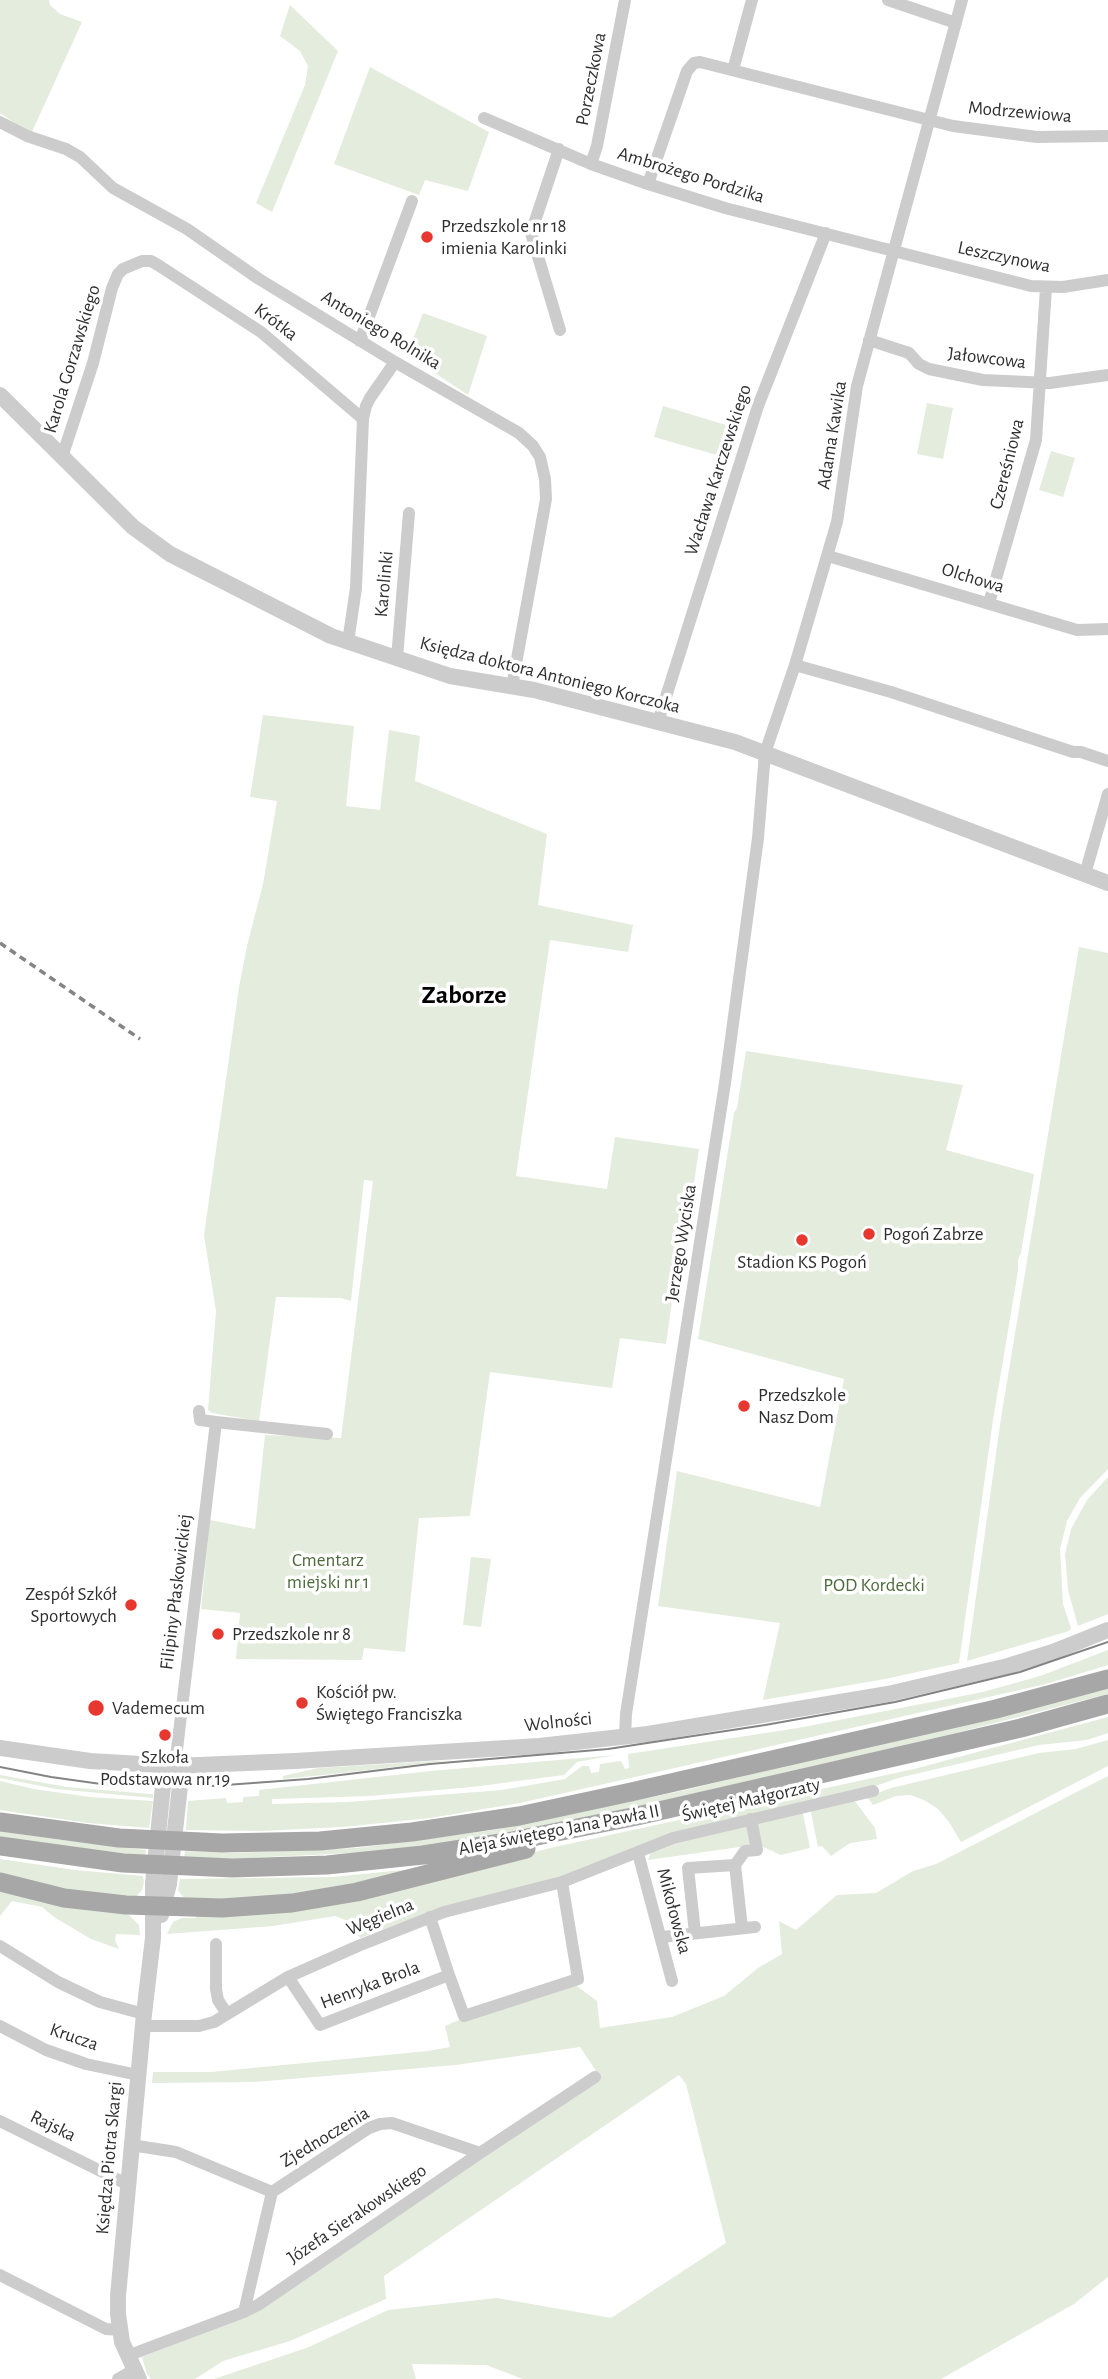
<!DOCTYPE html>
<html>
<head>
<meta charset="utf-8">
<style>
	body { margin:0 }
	canvas { display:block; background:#fff }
</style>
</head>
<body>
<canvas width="1108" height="2379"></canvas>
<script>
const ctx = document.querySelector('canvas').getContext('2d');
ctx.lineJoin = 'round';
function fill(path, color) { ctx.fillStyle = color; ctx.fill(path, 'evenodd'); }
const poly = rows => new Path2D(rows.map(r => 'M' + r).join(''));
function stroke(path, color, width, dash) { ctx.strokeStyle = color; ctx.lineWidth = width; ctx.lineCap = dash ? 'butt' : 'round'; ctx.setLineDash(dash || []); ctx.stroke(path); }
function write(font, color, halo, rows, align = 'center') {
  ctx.font = font + ' "Alegreya Sans",sans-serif'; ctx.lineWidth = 7; ctx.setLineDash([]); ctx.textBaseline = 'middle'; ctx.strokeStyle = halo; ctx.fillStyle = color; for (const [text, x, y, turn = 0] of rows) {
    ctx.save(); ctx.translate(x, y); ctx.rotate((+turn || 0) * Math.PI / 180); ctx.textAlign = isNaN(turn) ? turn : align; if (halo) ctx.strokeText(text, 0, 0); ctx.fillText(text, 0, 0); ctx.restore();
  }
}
fill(poly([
	[0,0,49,0,50,5,60,14,82,22,31,134,0,113],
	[290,5,338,51,272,212,256,203,305,85,308,66,300,51,280,36],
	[370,67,489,132,468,191,425,180,419,195,334,164],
	[423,313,487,336,468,395,405,353,412,342],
	[927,403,953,408,943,459,917,454],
	[663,406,726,425,717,455,654,437],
	[1051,451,1075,458,1063,497,1039,490],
	[263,715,354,726,346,806,380,810,389,730,420,736,415,781,547,834,538,905,633,925,628,952,550,940,516,1176,607,1189,615,1137,699,1149,692,1196,687,1196,666,1344,620,1338,612,1388,490,1372,470,1516,419,1518,405,1652,364,1648,362,1660,236,1659,240,1613,201,1609,210,1520,255,1529,265,1435,341,1438,373,1181,364,1180,351,1301,341,1298,276,1297,259,1421,212,1413,208,1410,216,1311,204,1235,239,987,247,946,263,884,277,801,250,797],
	[1079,947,1108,953,1108,1469,1080,1498,1067,1521,1060,1549,1063,1604,1071,1628,1069,1631,967,1661,1001,1418],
	[746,1051,963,1085,946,1150,1034,1174,1021,1253,1018,1260,1018,1271,993,1420,959,1663,885,1679,763,1700,780,1623,658,1606,677,1471,820,1507,844,1379,698,1339,734,1113,737,1108],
	[1108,1477,1108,1614,1078,1626,1068,1590,1065,1554,1071,1529,1087,1500],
	[471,1557,491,1559,481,1627,463,1625],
	[1108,1650,1108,1665,1046,1684,520,1803,430,1818,343,1827,261,1831,186,1830,188,1801,226,1798,227,1803,243,1802,243,1797,259,1796,259,1790,431,1771,616,1755,577,1762,564,1775,472,1787,370,1796,272,1799,272,1804,348,1802,502,1790,565,1779,582,1766,589,1766,591,1773,599,1772,600,1764,621,1761,625,1769,629,1768,628,1754,798,1728,983,1692,1040,1676],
	[1108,1688,1108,1694,952,1734,627,1809,495,1835,436,1845,354,1853,227,1859,184,1858,185,1851,232,1853,357,1848,494,1830,686,1790],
	[1108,1717,1108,1733,1087,1740,1039,1745,898,1778,873,1787,672,1834,564,1876,436,1910,360,1938,348,1921,335,1916,273,1926,167,1934,173,1922,182,1918,196,1918,197,1914,447,1876,550,1848,914,1769],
	[1108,1740,1108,1766,961,1842,949,1822,938,1809,924,1800,910,1795,896,1796,873,1805,867,1797,891,1788,1039,1753,1076,1749],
	[453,1760,343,1773,283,1779,283,1776,318,1768],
	[0,1775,67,1787,150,1794,153,1794,153,1798,56,1789,0,1778],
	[1108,1776,1108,2277,1074,2304,941,2379,523,2379,486,2365,412,2364,416,2379,214,2379,309,2347,388,2310,497,2298,611,2318,726,2243,686,2084,679,2075,384,2276,386,2299,290,2341,223,2361,195,2379,151,2379,147,2374,142,2357,252,2314,601,2078,580,2047,456,2065,255,2082,152,2083,153,2072,211,2072,428,2051,450,2047,445,2026,464,2018,574,1984,597,2001,600,2028,672,2017,724,1996,758,1968,782,1954,779,1921,796,1930,837,1895,876,1893,913,1871,936,1864],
	[0,1781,34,1789,90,1797,153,1801,149,1828,88,1823,0,1810],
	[854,1800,875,1828,877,1839,850,1843,831,1856,822,1846,818,1847,811,1813,812,1810],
	[800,1813,803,1814,810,1848,781,1855,759,1845,757,1822],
	[746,1825,754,1845,648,1860,651,1852,657,1848],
	[0,1831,54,1839,146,1850,145,1856,100,1852,0,1838],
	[0,1859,75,1870,143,1876,144,1882,142,1890,137,1896,122,1900,0,1878],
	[423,1868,370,1883,224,1903,183,1897,178,1890,180,1879,333,1877],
	[0,1888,129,1915,139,1925,140,1935,116,1934,115,1940,119,1949,91,1939,54,1917,42,1907,12,1901,0,1916]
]), '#e3ecdd');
stroke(poly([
	[888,0,956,23],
	[733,70,752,0],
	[484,118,591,164,648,184,725,208,1031,286,1063,287,1108,280],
	[0,122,27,136,66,149,80,157,113,188,187,229,259,279,395,362,519,433,533,446,540,457,545,479,546,499,512,686],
	[559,149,531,233,560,330],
	[591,164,597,146,625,0],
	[648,184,687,71,694,63,700,62,953,126,1037,137,1108,136],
	[869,340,909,353,919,364,929,369,983,380,1050,383,1108,375],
	[360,341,412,201],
	[62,457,93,363,112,288,118,274,123,269,142,261,151,261,158,265,261,332,363,419],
	[828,556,1077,630,1108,629],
	[989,603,1036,440,1046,288],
	[348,642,356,588,363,419,366,406,370,398,395,362],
	[397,658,409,513],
	[795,665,891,692,1073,752,1081,752,1108,761],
	[658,722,758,406,826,233],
	[1085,874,1108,794],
	[216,1422,327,1434],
	[625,1737,626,1714,725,1083,758,838,765,753,795,665,837,522,857,386,962,0],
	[175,1766,216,1422,200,1420,199,1411],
	[640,1851,639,1857,672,1981],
	[735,1865,745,1851,757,1850,751,1819],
	[695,1933,688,1868,735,1865,742,1928],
	[662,1937,755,1927],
	[216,1944,216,1989,218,2000,227,2014],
	[0,1946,58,1982,100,2002,144,2014],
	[449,1975,464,2016,578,1979,562,1882],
	[288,1977,320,2025,449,1975,430,1917],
	[0,2026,46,2050,86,2064,138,2075],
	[142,2026,199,2026,214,2022,288,1977,358,1946,444,1912,562,1882,673,1838,873,1791],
	[0,2121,127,2184],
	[131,2145,176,2152,272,2192],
	[0,2275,106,2329,120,2330],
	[244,2312,272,2192,369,2128,380,2124,392,2123,480,2153],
	[127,2356,244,2312,258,2305,480,2153,595,2077],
	[118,2379,134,2370]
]), '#ccc', 12);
stroke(poly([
	[0,395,133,527,170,554,331,636,450,676,534,690,735,742,1108,883],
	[0,1748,90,1761,175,1766,295,1761,539,1746,648,1734,888,1694,1008,1666,1053,1652,1108,1630],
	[161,1915,169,1884,180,1786,175,1766],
	[139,2379,122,2342,118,2314,118,2296,144,2014,153,1938,153,1883,163,1786,167,1776,175,1766]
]), '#ccc', 16);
stroke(poly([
	[0,1822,119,1838,222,1843,320,1841,412,1832,519,1816,631,1792,996,1709,1108,1679],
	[0,1846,123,1863,232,1868,327,1865,423,1855,507,1842,637,1816,1021,1728,1108,1704],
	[0,1882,64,1898,126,1905,222,1908,292,1903,357,1892,526,1849]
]), '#a7a7a7', 19);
stroke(poly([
	[0,1767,51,1777,101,1784,150,1786,212,1786,308,1779,430,1764,608,1749,765,1725,895,1702,1020,1672,1108,1642]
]), '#848484', 2);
stroke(poly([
	[0,943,140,1039]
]), '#848484', 3.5, [7, 5]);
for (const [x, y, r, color] of [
	[427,237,7,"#e73830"],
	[869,1234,7,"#e73830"],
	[802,1240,7,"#e73830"],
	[744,1406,7,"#e73830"],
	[131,1605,7,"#e73830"],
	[218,1634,7,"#e73830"],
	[302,1703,7,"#e73830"],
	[96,1708,9,"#e73830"],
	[165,1735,7,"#e73830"]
]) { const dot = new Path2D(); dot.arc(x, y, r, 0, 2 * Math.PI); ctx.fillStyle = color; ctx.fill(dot); stroke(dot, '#fff', 2.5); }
write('19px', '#2f2f2f', '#fff', [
	["Porzeczkowa",591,79,-79],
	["Modrzewiowa",1020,112,5],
	["Ambrożego Pordzika",691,175,17],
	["Leszczynowa",1004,257,12],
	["Krótka",276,322,37],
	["Antoniego Rolnika",381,330,31],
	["Jałowcowa",987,358,7],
	["Karola Gorzawskiego",72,359,-73],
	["Adama Kawika",832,435,-81],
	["Czereśniowa",1007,464,-76],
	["Wacława Karczewskiego",718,470,-72],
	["Olchowa",973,578,17],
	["Karolinki",384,584,-85],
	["Księdza doktora Antoniego Korczoka",550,675,14],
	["Jerzego Wyciska",681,1243,-81],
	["Filipiny Płaskowickiej",176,1592,-83],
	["Wolności",558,1722,-6],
	["Świętej Małgorzaty",751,1800,-13],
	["Aleja świętego Jana Pawła II",559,1830,-11],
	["Mikołowska",674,1911,75],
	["Węgielna",380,1917,-22],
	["Henryka Brola",370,1985,-21],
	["Krucza",74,2037,19],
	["Rajska",53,2126,26],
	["Zjednoczenia",325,2137,-31],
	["Księdza Piotra Skargi",109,2158,-85],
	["Józefa Sierakowskiego",357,2214,-34]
]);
write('19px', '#2f2f2f', '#fff', [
	["Przedszkole nr 18",441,226],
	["imienia Karolinki",441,248],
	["Pogoń Zabrze",883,1234],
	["Stadion KS Pogoń",802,1262,"center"],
	["Przedszkole",758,1395],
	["Nasz Dom",758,1417],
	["Zespół Szkół",117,1594,"right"],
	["Sportowych",117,1616,"right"],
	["Przedszkole nr 8",232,1634],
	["Kościół pw.",316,1692],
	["Świętego Franciszka",316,1714],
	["Vademecum",112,1708],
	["Szkoła",165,1757,"center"],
	["Podstawowa nr 19",165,1779,"center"]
], 'left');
write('19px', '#4c6b3c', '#fff', [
	["Cmentarz",328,1560],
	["miejski nr 1",328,1582],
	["POD Kordecki",874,1585]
]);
write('bold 26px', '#000', '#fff', [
	["Zaborze",464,995]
]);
</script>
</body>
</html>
